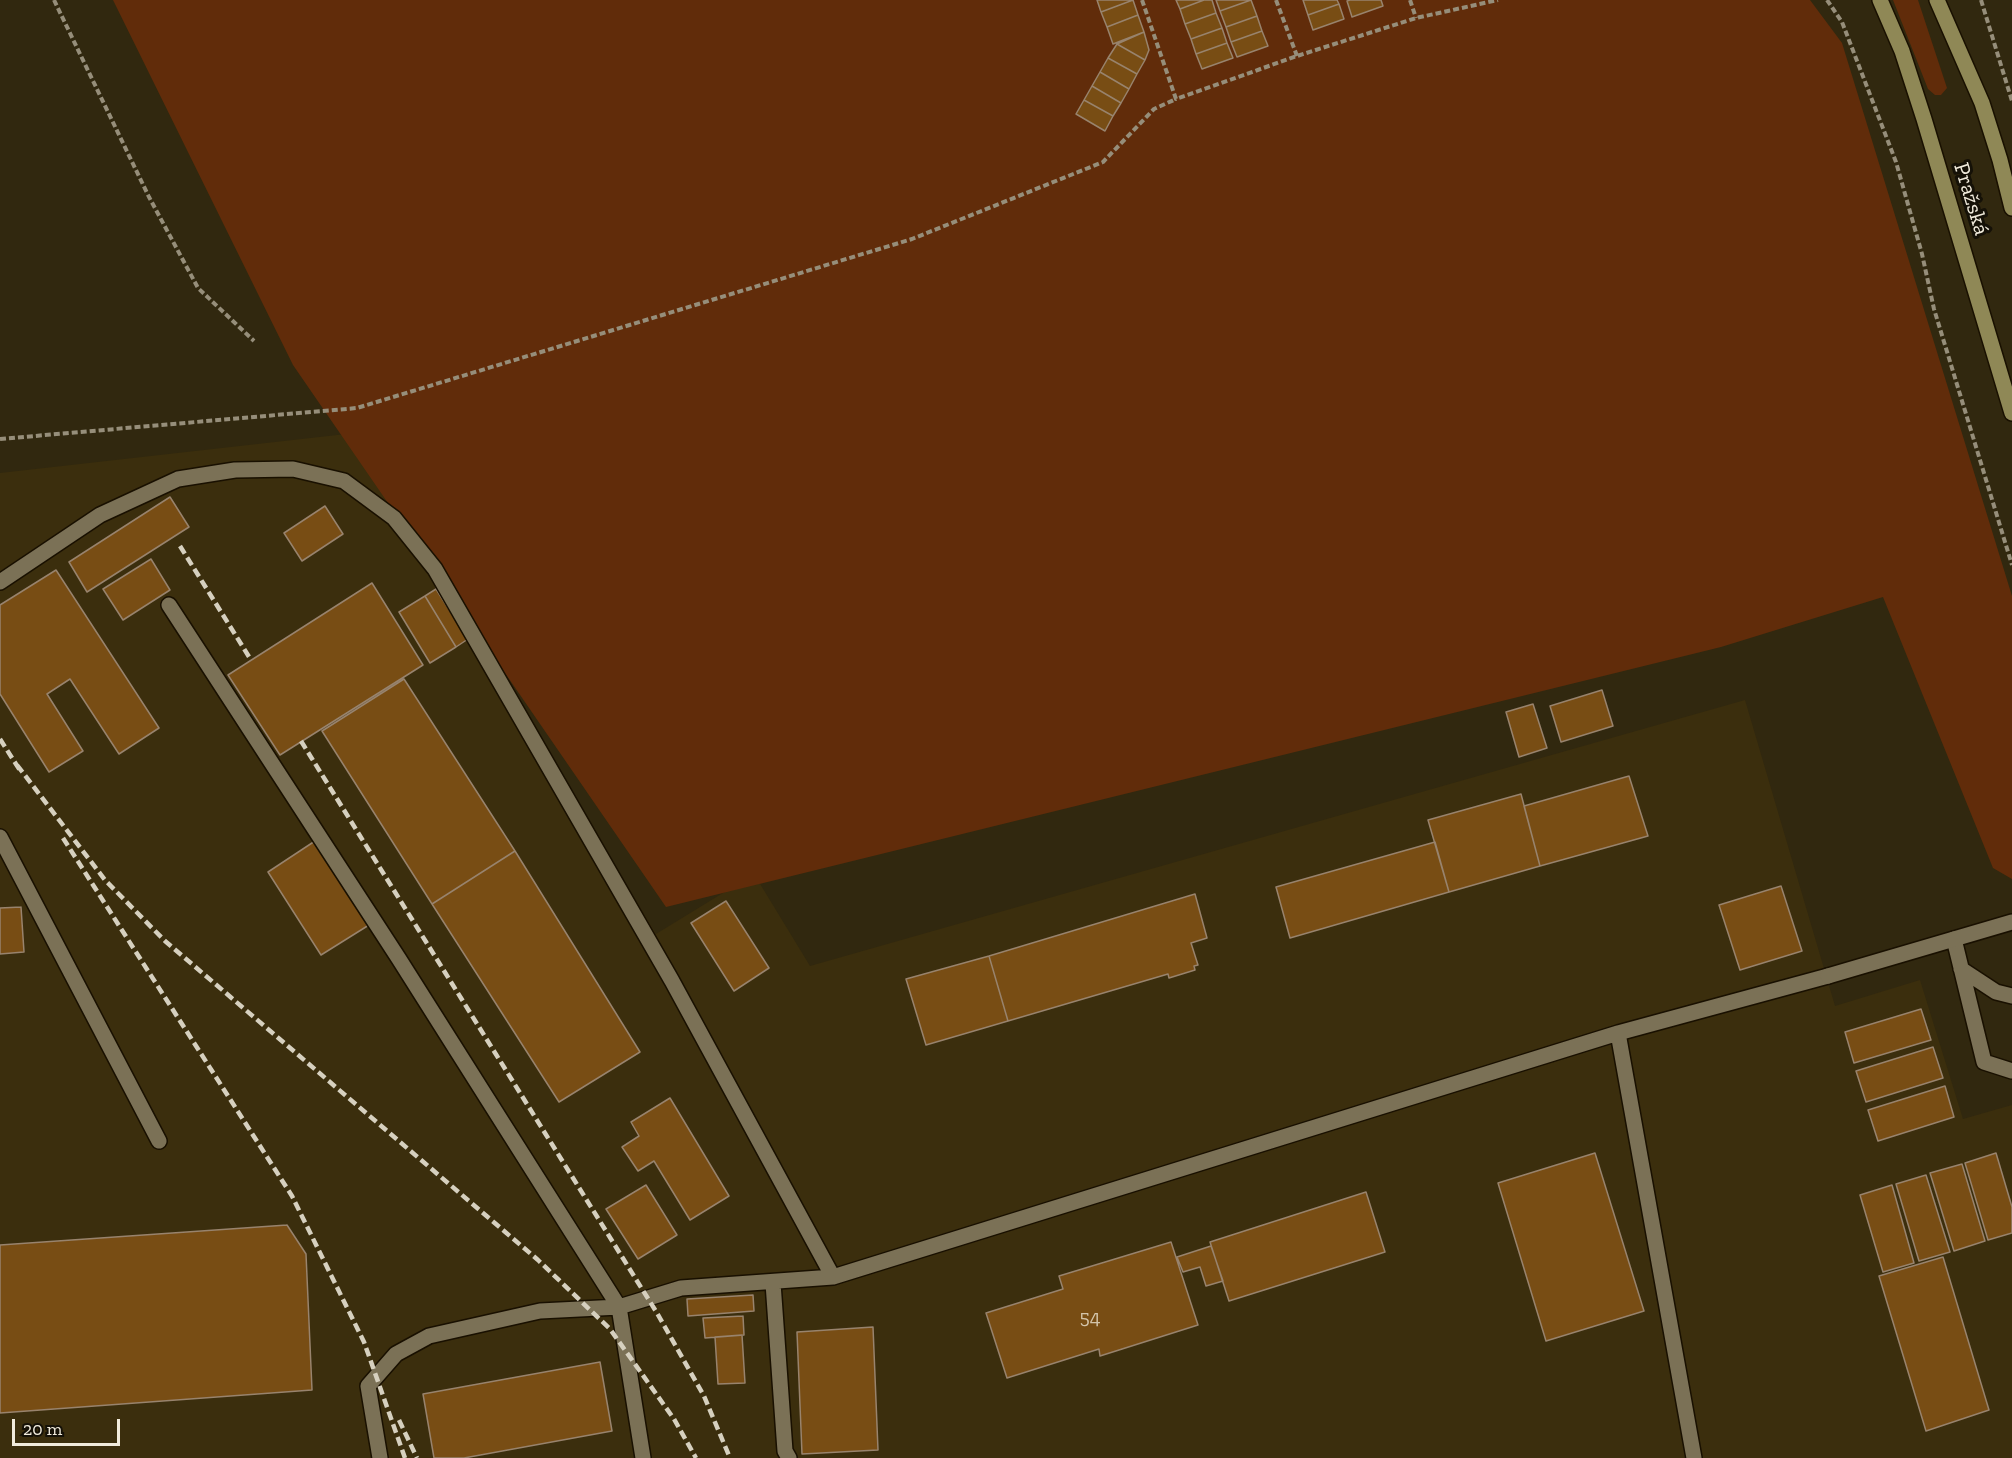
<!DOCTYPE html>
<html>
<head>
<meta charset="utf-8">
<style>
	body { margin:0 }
	#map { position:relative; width:2012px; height:1458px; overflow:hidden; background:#31280f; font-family:"Zilla Slab",serif }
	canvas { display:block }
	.scale { position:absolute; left:12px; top:1419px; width:108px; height:27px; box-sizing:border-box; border:3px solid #f1ebdc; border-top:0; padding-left:8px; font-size:18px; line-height:21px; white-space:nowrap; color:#f1ebdc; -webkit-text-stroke:4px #151107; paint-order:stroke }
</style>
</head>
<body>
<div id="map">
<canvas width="2012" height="1458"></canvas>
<div class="scale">20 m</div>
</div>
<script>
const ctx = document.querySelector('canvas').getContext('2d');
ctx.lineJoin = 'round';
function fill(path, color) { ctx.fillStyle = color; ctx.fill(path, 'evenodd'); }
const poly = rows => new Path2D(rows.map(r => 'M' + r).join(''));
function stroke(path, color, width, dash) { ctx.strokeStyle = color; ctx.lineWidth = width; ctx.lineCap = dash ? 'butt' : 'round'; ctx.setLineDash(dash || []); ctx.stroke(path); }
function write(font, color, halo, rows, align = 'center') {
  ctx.font = font + ' "Zilla Slab",serif'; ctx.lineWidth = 6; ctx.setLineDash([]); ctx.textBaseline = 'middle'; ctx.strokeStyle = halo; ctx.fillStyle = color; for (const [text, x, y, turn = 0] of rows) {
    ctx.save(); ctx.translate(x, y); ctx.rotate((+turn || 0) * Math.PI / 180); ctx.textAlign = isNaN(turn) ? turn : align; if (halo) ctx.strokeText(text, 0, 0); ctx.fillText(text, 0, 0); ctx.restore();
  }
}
fill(poly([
	[355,433,656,934,754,874,810,966,1745,700,1835,1006,1920,980,1963,1119,2012,1105,2012,1458,0,1458,0,473]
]), '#3b2e0d');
fill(poly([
	[113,0,1810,0,1842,43,2012,596,2012,879,1993,868,1883,597,1721,647,666,907,293,365],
	[1893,0,1918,0,1947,88,1941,95,1935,95,1928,89]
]), '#612c0a');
const building = poly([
	[1097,0,1133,0,1101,12,1097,0],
	[1133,0,1138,15,1107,27,1101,12,1133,0],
	[1176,0,1204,0,1180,9,1176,0],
	[1204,0,1212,0,1216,13,1185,24,1180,9,1204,0],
	[1216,0,1251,0,1220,11,1216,0],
	[1251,0,1257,16,1226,27,1220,11,1251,0],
	[1303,0,1337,0,1339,4,1308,15,1303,0],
	[1350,0,1381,0,1383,6,1352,17,1347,1,1350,0],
	[1339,4,1344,19,1313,30,1308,15,1339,4],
	[1216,13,1222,28,1191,39,1185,24,1216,13],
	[1138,15,1144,32,1113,44,1107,27,1138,15],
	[1257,16,1262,31,1231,42,1226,27,1257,16],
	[1222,28,1227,43,1196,54,1191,39,1222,28],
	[1262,31,1268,46,1237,57,1231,42,1262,31],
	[1144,32,1149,50,1145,60,1117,44,1144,32],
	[1227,43,1233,58,1202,69,1196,54,1227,43],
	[1117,44,1145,60,1137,74,1108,58,1117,44],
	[1108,58,1137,74,1129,89,1100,72,1108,58],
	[1100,72,1129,89,1121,103,1092,86,1100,72],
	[1092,86,1121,103,1113,116,1084,100,1092,86],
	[1084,100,1113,116,1105,131,1076,114,1084,100],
	[170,497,189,527,87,592,69,562,170,497],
	[325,506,343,534,302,561,284,533,325,506],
	[151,559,170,590,123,620,103,589,151,559],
	[56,570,159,728,119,754,70,679,47,694,83,751,49,772,0,694,0,605,56,570],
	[372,583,423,665,280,755,228,675,372,583],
	[436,589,468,639,456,647,425,596,436,589],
	[425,596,456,647,430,663,399,612,425,596],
	[404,679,515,851,432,904,322,731,404,679],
	[1602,690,1613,726,1561,742,1550,706,1602,690],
	[1533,704,1547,748,1519,757,1506,712,1533,704],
	[1629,776,1648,836,1540,866,1524,806,1629,776],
	[1521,794,1540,866,1449,892,1428,820,1521,794],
	[315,841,369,925,321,955,268,872,315,841],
	[1435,842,1449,892,1290,938,1276,887,1435,842],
	[515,851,640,1052,559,1102,432,904,515,851],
	[1781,886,1802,951,1740,970,1719,905,1781,886],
	[1195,894,1207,938,1191,943,1198,965,1194,966,1195,970,1169,978,1168,974,1008,1021,989,956,1195,894],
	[726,901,769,968,734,991,691,923,726,901],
	[21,907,24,952,0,954,0,908,21,907],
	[989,956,1008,1021,926,1045,906,979,989,956],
	[1921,1009,1931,1040,1854,1063,1845,1032,1921,1009],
	[1933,1047,1943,1078,1866,1102,1856,1071,1933,1047],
	[1945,1086,1954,1117,1878,1141,1868,1110,1945,1086],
	[670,1098,729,1196,690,1220,654,1161,638,1171,622,1147,639,1136,631,1122,670,1098],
	[1595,1153,1644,1311,1546,1341,1498,1183,1595,1153],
	[1996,1153,2012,1207,2012,1233,1988,1240,1965,1163,1996,1153],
	[1962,1164,1985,1241,1954,1251,1930,1173,1962,1164],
	[1926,1175,1950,1252,1919,1261,1896,1184,1926,1175],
	[646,1185,677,1235,638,1259,606,1209,646,1185],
	[1892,1185,1914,1263,1883,1272,1860,1195,1892,1185],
	[1366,1192,1385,1252,1229,1301,1210,1242,1366,1192],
	[287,1225,306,1254,312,1390,0,1413,0,1245,287,1225],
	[1171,1242,1198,1325,1100,1356,1099,1349,1007,1378,986,1313,1063,1289,1059,1276,1171,1242],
	[1211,1246,1223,1281,1206,1286,1200,1267,1183,1272,1177,1257,1211,1246],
	[1943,1257,1989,1410,1926,1431,1879,1276,1943,1257],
	[753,1295,754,1311,688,1316,687,1299,753,1295],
	[743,1316,744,1335,705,1338,703,1318,743,1316],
	[873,1327,878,1450,802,1454,797,1332,873,1327],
	[742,1335,745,1383,718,1384,715,1337,742,1335],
	[600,1362,612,1431,464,1458,434,1458,423,1394,600,1362]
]);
fill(building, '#784d14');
stroke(building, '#98836d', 1.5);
const lane = poly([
	[0,582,100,515,178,479,235,470,293,469,344,481,394,518,435,569,672,981,833,1277],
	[169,605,399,959,619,1307,540,1311,429,1336,396,1354,368,1386,380,1458],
	[0,837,159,1141],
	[1954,939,1984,1062,2012,1071],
	[1961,969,1996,992,2012,996],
	[1618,1033,1694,1458],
	[773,1283,785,1451,789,1458],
	[643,1458,619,1307,681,1288,833,1277,1618,1033,1828,976]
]);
const street = poly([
	[1828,976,2012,922]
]);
const secondary = poly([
	[1880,0,1902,51,1924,119,2012,413],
	[1937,0,1982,103,2000,160,2012,208]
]);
stroke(lane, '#191000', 18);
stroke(street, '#191000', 18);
stroke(secondary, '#191000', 18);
stroke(poly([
	[54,0,149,197,198,288,254,341],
	[1142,0,1176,99,1297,56,1416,18,1498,0],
	[1276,0,1297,56],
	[1410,0,1416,18],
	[1827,0,1842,22,1896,162,1922,254,1934,309,2012,565],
	[1981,0,2012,101],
	[0,439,357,408,912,239,1103,162,1154,109,1176,99]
]), '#968e7a', 4, [6, 3]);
stroke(lane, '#7b7156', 15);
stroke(street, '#7b7156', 15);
stroke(secondary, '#8f8856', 15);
stroke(poly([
	[180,546,251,660],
	[0,739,21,772],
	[301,741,657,1313,704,1396,730,1458],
	[17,765,105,880,165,941,538,1260,610,1329,674,1419,696,1458],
	[63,838,292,1196,364,1342,405,1458],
	[399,1420,417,1458]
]), '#d6d0bf', 4.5, [9, 4.5]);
write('20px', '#d3c4aa', null, [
	["54",1090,1318]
]);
write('22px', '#f1ebdc', '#151107', [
	["Pražská",1971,199,73]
]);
</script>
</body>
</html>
